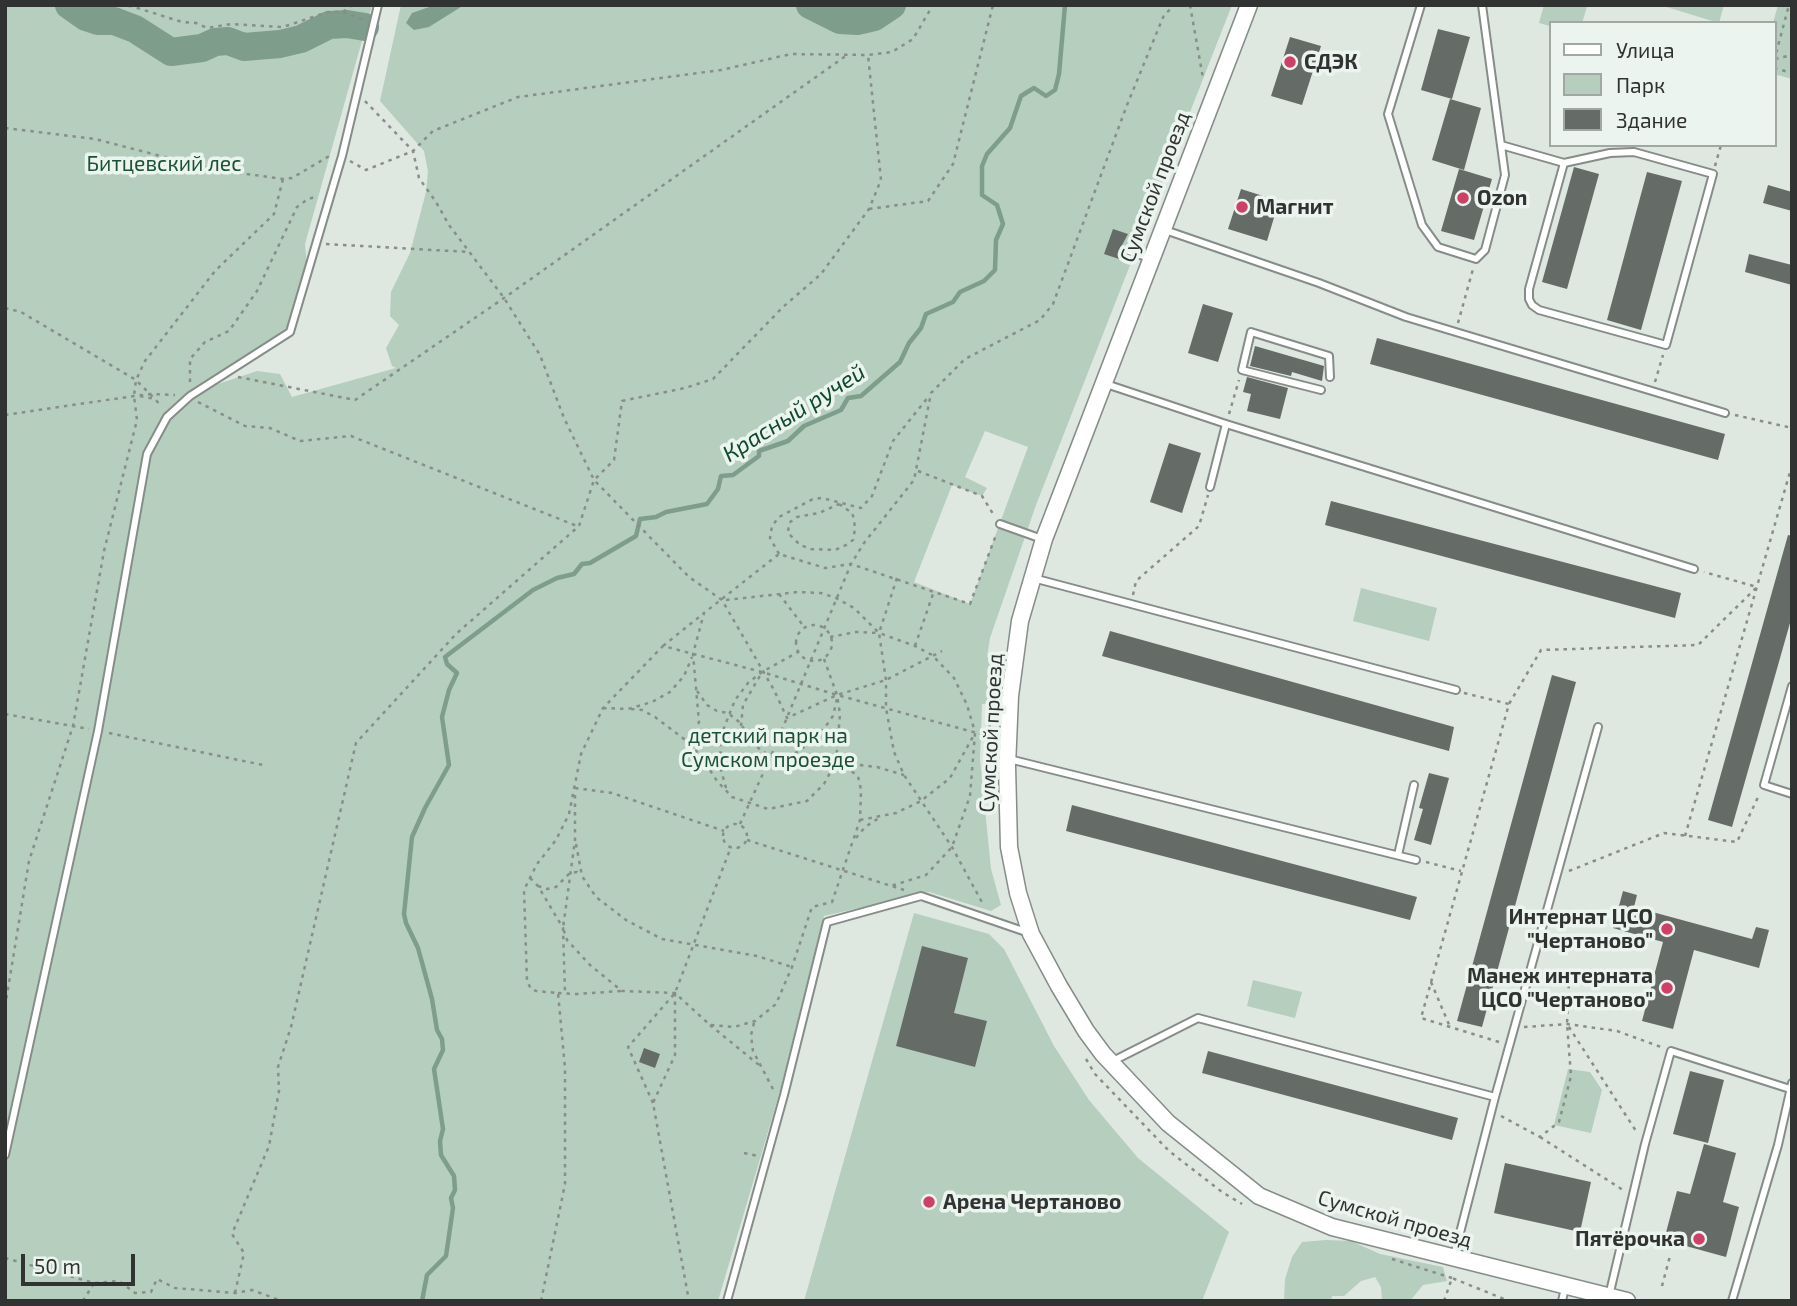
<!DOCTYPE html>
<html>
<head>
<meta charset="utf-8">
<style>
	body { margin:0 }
	#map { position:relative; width:1797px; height:1306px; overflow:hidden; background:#dfe7e1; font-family:"Exo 2",sans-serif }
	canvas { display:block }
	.frame { position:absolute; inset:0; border:7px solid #303331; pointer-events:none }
	.legend { position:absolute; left:1549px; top:21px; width:228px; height:126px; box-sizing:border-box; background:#ecf4ef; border:2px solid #a1a7a3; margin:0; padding:9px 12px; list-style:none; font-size:21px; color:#303331 }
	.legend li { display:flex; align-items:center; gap:14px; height:35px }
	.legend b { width:35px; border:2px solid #a1a7a3 }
	.scale { position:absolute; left:21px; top:1254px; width:114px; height:32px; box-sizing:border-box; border:4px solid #303331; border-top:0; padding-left:9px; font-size:21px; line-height:24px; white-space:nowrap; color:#303331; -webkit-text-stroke:5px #ecf4ef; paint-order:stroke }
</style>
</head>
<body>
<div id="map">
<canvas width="1797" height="1306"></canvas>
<div class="frame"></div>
<ul class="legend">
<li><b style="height:9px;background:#fff"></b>Улица</li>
<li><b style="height:19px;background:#b5cebe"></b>Парк</li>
<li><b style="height:19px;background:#656c67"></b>Здание</li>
</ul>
<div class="scale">50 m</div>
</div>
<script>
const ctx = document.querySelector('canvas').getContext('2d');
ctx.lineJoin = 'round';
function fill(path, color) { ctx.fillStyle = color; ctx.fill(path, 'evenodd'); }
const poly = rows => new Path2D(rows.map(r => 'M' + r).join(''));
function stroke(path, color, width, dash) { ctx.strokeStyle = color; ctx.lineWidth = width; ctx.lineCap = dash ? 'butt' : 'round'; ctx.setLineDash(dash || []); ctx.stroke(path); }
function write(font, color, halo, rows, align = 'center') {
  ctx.font = font + ' "Exo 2",sans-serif'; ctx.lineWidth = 7; ctx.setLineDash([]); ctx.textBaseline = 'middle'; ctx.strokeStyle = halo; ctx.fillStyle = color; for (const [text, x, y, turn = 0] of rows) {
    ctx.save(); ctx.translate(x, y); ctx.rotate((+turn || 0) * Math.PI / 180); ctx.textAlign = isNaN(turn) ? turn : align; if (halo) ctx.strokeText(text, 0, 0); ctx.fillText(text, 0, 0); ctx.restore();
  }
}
fill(poly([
	[5,5,372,5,305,244,308,280,289,330,212,386,257,371,280,374,292,397,396,368,392,366,386,348,399,325,390,316,391,292,410,253,426,192,428,171,424,151,380,101,401,5,1232,5,1036,505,990,638,987,657,993,660,990,704,982,704,980,759,991,869,1001,905,991,911,929,892,824,916,780,1091,718,1301,5,1301],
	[985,431,1028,447,970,604,914,582,952,485,982,496,987,488,965,477],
	[1544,5,1580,5,1587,7,1582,23,1550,23,1550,26,1539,23],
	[1660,5,1724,5,1719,23],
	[1778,5,1792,5,1792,79,1774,74,1773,23],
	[1361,588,1437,608,1429,641,1353,621],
	[914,913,989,934,1004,949,1054,1046,1089,1100,1138,1158,1229,1232,1202,1301,804,1301],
	[1253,980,1302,992,1295,1018,1247,1006],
	[1568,1069,1590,1072,1602,1090,1591,1133,1554,1125],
	[1326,1240,1351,1241,1380,1254,1443,1267,1447,1281,1423,1285,1410,1301,1382,1301,1381,1287,1375,1277,1361,1281,1344,1296,1332,1296,1331,1301,1284,1301,1285,1279,1292,1257,1302,1242]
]), '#b5cebe');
fill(poly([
	[435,5,464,5,429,27,414,30,406,23,412,13]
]), '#7e9e8b');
stroke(poly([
	[422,1301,427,1275,446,1256,453,1208,451,1198,455,1190,454,1176,441,1155,440,1141,443,1129,434,1069,443,1050,442,1039,437,1030,432,999,418,948,406,923,404,914,412,837,425,808,449,765,442,717,449,690,457,673,447,664,445,657,533,590,557,578,574,574,582,564,590,563,636,536,640,519,656,517,666,512,707,504,718,489,721,476,733,475,759,456,759,451,788,441,804,426,841,410,848,398,861,396,900,362,909,343,921,328,926,314,953,302,960,292,984,281,995,270,996,240,1003,224,997,205,982,195,982,166,987,154,1010,128,1021,96,1034,88,1046,96,1055,90,1059,74,1065,5]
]), '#7e9e8b', 4.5);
stroke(poly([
	[69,5,86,17,98,21,114,21,135,29,171,52,202,48,215,42,228,41,244,47,280,44,301,39,329,25,347,24,365,27],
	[810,5,840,20,857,21,874,17,892,5]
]), '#7e9e8b', 28);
fill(poly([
	[1438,29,1470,37,1452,99,1421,90],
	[1290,37,1321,46,1302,105,1271,96],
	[1450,99,1481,108,1464,170,1432,160],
	[1574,167,1599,174,1567,289,1542,282],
	[1459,169,1492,179,1474,240,1441,231],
	[1647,172,1682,181,1641,330,1607,320],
	[1768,185,1792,192,1792,211,1763,203],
	[1241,189,1279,201,1267,241,1228,229],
	[1113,229,1128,234,1120,249,1119,259,1104,254],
	[1749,254,1792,265,1792,285,1745,272],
	[1203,304,1233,313,1218,362,1188,353],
	[1377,338,1725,434,1718,460,1370,364],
	[1255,346,1324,366,1322,381,1292,372,1291,376,1250,366],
	[1247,377,1288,388,1280,419,1247,411,1251,394,1243,392],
	[1169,443,1201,453,1182,513,1150,502],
	[1331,501,1681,593,1675,618,1325,525],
	[1788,535,1792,536,1792,616,1732,827,1708,820],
	[1110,631,1454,727,1449,751,1102,656],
	[1552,675,1576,682,1482,1027,1457,1021],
	[1429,773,1449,778,1431,845,1414,840,1423,809,1419,808],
	[1072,805,1417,897,1410,920,1066,831],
	[1623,891,1637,895,1634,907,1752,939,1756,927,1769,930,1759,968,1694,950,1673,1029,1642,1021,1663,942,1613,928],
	[922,946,968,958,954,1013,987,1021,975,1067,896,1046],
	[644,1048,660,1054,655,1068,639,1062],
	[1208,1051,1458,1118,1452,1140,1202,1073],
	[1690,1071,1724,1080,1708,1143,1673,1134],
	[1704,1144,1736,1153,1723,1202,1739,1207,1726,1257,1664,1240,1677,1191,1690,1194],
	[1505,1163,1591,1182,1580,1232,1494,1213]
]), '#656c67');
const service = poly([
	[1421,5,1388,114,1422,225,1438,247,1476,259,1485,250,1505,175,1482,5],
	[1501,145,1564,163,1610,153,1634,152,1713,174,1666,345,1539,310,1532,305,1529,299,1529,289,1564,163],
	[1165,230,1319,283,1406,317,1725,413],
	[1126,250,1149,258],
	[1106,384,1226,424,1694,569],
	[1321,390,1242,370,1251,332,1329,356,1330,377],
	[1210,487,1226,424],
	[1000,524,1042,539],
	[1033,578,1456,690],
	[1792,686,1764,785,1792,794],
	[1009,759,1416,860],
	[1398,855,1414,785],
	[1111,1062,1198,1018,1495,1097,1454,1256],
	[1495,1097,1598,727],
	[5,1155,98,731,147,454,167,417,190,396,290,332,342,156,378,5],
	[1609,1296,1645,1144,1671,1051,1790,1089],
	[727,1301,784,1095,827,922,921,896,1029,933],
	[1562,1301,1565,1288],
	[1732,1301,1778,1145,1792,1083]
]);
const tertiary = poly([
	[1249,5,1044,539,1020,621,1010,696,1007,766,1009,847,1018,893,1031,934,1059,986,1086,1031,1103,1054,1168,1123,1259,1196,1332,1227,1627,1301]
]);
stroke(service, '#868d89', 10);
stroke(tertiary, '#868d89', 19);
stroke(poly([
	[103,5,131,6,182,22,196,23,207,28,231,24,283,27,328,12,343,12,364,20],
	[1190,5,1203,78],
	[343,12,352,5],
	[1775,59,1792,55],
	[1774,61,1789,5],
	[1774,68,1792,73],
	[365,101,413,151,419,178,436,202,449,225,504,298,540,355,564,418,594,480,689,577,722,600,774,690,787,718,837,695,886,680,942,651],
	[5,128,95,139,211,169,283,179,292,178,331,155],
	[350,161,366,170,413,151,433,131,518,97,721,70,791,54,868,55,892,52,913,39,933,5],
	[1715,166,1721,145],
	[869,209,928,201,953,164,993,5],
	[326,244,469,252],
	[5,308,21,312,136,380,155,399],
	[1458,323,1473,269],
	[238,377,355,400,504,298,847,55],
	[190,382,190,359,205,342,229,331,257,291,297,207,308,199,318,196],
	[1655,382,1663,355],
	[140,396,155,399,161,406],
	[198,402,245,426,270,428,300,441,351,436,577,526],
	[1229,414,1239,380],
	[5,415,134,396,151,394,175,395],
	[1735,415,1792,428],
	[918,471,982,496,995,517],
	[839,504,852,513,854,519,855,529,853,540,846,545,835,550,811,549,800,545,788,533,789,523,797,517,819,513,839,504],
	[779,554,770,538,772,526,779,517,813,499,822,498,861,508,872,496,893,441,929,396],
	[897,578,879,633,886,680,886,708,894,752,904,775,952,847,984,906],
	[779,594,805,628],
	[1133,595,1136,581,1199,526,1208,495],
	[726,600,798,592,821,593,836,598,854,608,879,633,915,646,932,655,954,678,967,705,975,732],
	'796 643a18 18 0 1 1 36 0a18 18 0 1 1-36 0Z',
	[830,637,856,632,879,633],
	[663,646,704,613],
	[915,646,934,591],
	[824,659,837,695,840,714,836,762,824,784,807,801,768,809,732,797,717,781,702,758,689,743,699,722,693,654,704,613,779,554,825,568,851,564,864,543,914,480,931,393,965,359,1040,320,1053,304,1127,105,1164,15,1175,5],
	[697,691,707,705,717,711,728,713,738,721,760,750,771,756,787,759,811,742,823,730,833,716,837,699],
	[1464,693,1509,704],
	[603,708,628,709,652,702,670,692,684,676,692,657],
	[631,709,642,710,655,717,688,742],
	[5,714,89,729],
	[741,726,743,705,761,674],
	[109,733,263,765],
	[787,759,836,762],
	[843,763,877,767,904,775],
	[575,788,612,793,724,831],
	[726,788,721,770,720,738,735,700,748,683,762,672,798,652],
	[575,795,575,840,563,928,567,940,590,965,622,991,675,993,710,1025,734,1027,755,1021,776,1004,792,967,812,907,832,902,860,820,861,790,858,776,840,763],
	[860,820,896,813,921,801,950,778,975,733,970,796,952,847,926,875,891,886],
	'723 836a12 12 0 1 1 24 0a12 12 0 1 1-24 0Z',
	[740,824,771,756,851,564,970,604,996,535],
	[1685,836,1792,465],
	[856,838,865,827,879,818],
	[747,840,904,890],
	[576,844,582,876,596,897,626,920,662,939,757,956,792,967],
	[1426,862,1461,871],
	[1569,871,1664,833,1737,842,1759,795],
	[530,878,538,886,563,928,565,993],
	[538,886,547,889,556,887,570,873,577,872,580,875],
	[1541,972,1569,980,1567,1024,1636,1131],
	[1431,982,1450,1027],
	[558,993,577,994,621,991],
	[675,993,675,1055,653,1103,689,1301],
	[5,1007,29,861,73,726,104,551,137,420,134,396,136,380,145,361,215,271,274,214,283,179],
	[754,1023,751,1035,753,1051,774,1091],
	[710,1025,759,1065],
	[1524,1027,1567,1024,1617,1031,1661,1047],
	[1499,1042,1421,1018,1509,704,1541,650,1698,645,1757,587,1704,572],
	[1086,1059,1095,1074,1169,1151,1222,1192,1242,1204],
	[653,1103,628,1047,675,993,731,847],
	[1501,1116,1540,1137,1559,1122,1571,1076,1567,1024],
	[1540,1137,1623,1190],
	[744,1153,758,1156],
	[5,1258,94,1283,119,1281,135,1293,151,1292,157,1279,175,1288,235,1293,252,1290,282,1301],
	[1392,1259,1452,1278],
	[1662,1286,1670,1256],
	[235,1293,244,1253,232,1234,269,1146,279,1091,278,1067,291,1027,356,743,456,634,579,526,594,480,614,460,622,401,685,388,713,379,783,307,821,274,869,209,881,180,868,55],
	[83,1301,94,1283],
	[541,1301,565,1184,565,1068,558,993,536,991,531,989,527,981,524,890,537,864,556,840,569,814,581,754,603,708,663,646,762,672,837,695,988,736,991,718],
	[1444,1301,1452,1278,1509,1301]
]), '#888e8a', 2.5, [3.5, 5]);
stroke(service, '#fff', 6);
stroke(tertiary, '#fff', 16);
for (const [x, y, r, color] of [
	[1290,62,7,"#cf4068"],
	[1463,198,7,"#cf4068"],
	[1242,207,7,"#cf4068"],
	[1667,929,7,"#cf4068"],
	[1667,988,7,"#cf4068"],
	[929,1202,7,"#cf4068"],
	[1699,1239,7,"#cf4068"]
]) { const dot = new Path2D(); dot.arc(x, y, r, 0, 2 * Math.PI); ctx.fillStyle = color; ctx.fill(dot); stroke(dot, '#ecf4ef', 2.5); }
write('bold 21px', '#303331', '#ecf4ef', [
	["СДЭК",1304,62],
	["Ozon",1477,198],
	["Магнит",1256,207],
	["Интернат ЦСО",1653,917,"right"],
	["\"Чертаново\"",1653,941,"right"],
	["Манеж интерната",1653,976,"right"],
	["ЦСО \"Чертаново\"",1653,1000,"right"],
	["Арена Чертаново",943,1202],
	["Пятёрочка",1685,1239,"right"]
], 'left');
write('21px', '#1b5236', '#ecf4ef', [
	["Битцевский лес",164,164],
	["детский парк на",768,736],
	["Сумском проезде",768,760]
]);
write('21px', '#303331', '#ecf4ef', [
	["Сумской проезд",1155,187,-69],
	["Сумской проезд",991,733,-87],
	["Сумской проезд",1395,1219,16]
]);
write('italic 23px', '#104a2e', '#ecf4ef', [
	["Красный ручей",794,413,-32]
]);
</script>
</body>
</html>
